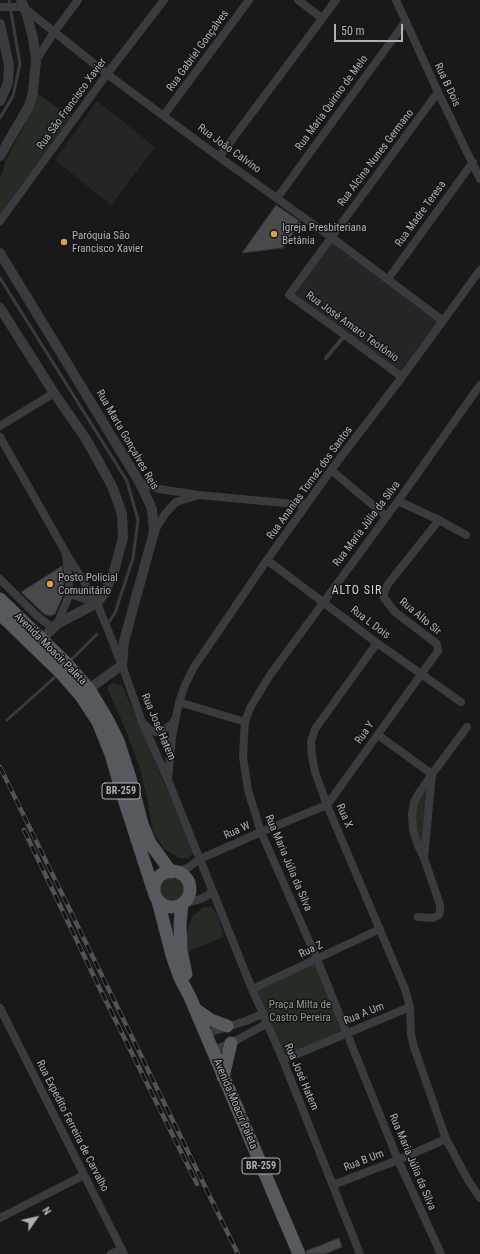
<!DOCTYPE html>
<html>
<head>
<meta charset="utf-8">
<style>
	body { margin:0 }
	#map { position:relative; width:480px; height:1254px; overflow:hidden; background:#19191a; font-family:"Roboto Condensed",sans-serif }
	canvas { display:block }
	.north { position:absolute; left:16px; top:1198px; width:40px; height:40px; -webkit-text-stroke:3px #141415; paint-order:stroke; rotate:56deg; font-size:11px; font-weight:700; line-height:16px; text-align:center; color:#adb1b8 }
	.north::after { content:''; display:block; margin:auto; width:14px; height:18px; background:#adb1b8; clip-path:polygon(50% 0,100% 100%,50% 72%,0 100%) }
	.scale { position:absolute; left:334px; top:24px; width:69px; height:18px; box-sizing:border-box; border:2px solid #adb1b8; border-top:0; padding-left:5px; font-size:12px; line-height:14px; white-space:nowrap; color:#adb1b8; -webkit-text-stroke:3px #141415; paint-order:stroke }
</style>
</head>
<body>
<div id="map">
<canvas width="480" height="1254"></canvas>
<div class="north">N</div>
<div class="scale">50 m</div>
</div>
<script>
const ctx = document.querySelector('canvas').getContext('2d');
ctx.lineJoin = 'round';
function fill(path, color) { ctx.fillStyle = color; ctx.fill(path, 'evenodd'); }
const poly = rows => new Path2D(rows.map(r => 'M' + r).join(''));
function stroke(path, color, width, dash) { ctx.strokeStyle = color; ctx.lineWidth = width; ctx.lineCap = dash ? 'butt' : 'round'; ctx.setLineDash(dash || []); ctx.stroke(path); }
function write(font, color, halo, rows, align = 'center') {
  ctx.font = font + ' "Roboto Condensed",sans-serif'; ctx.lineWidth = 3; ctx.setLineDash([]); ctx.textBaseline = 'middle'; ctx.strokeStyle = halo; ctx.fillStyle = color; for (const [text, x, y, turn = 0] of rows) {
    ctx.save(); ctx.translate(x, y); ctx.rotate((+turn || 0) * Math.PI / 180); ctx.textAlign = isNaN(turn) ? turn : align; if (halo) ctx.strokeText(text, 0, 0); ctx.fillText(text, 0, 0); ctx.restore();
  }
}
fill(poly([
	[97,101,155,147,111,205,55,160],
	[331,237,442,320,402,377,289,295]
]), '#252527');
fill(poly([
	[37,93,70,117,0,214,0,179,6,160,24,126],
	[113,683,122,685,194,852,189,858,179,858,163,848,153,831,147,799,140,768,124,726,108,690,108,686],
	[429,781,424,852,415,826,416,802],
	'157 889a15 15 0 1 1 30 0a15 15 0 1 1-30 0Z',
	[203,907,211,907,217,913,224,937,187,952,186,935,192,917],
	[317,959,347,1032,283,1060,252,989]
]), '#252c25');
stroke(poly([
	[0,118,13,96,20,64,9,0],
	[0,278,127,481,138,520,133,558,115,613,109,622],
	[72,659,97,634],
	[7,720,54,678]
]), '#343c42', 3);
const building = poly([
	[276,205,301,222,283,248,242,253,276,205],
	[62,566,64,593,55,614,51,616,44,614,21,592,62,566],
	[339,1238,342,1247,325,1254,307,1254,306,1251,339,1238]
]);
fill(building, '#48494c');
stroke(building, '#333336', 1);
stroke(poly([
	[326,358,345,335]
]), '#3a3b3f', 4);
stroke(poly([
	[298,0,322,18],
	[396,0,438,92,480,179],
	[0,7,23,7,107,74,219,157,331,237,442,320],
	[36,60,55,31,78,0],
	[164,115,249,0],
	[219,157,336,0],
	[277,198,406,21],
	[0,221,107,74,164,0],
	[388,279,473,162],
	[402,377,345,335,289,295,438,92],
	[0,426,54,393],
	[0,437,66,553,97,603,122,665,142,722,168,780,252,989,283,1060,360,1254],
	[331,470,386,516],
	[140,483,159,489,199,495,306,505],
	[398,501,439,520,466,535],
	[154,532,165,514,176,502,196,496],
	[267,560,377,643,461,702],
	[0,579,37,616,53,628],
	[70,594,97,603],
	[57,624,70,594,66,554],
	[377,643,315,729,311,742,312,756,315,772,327,805,405,989,410,1007,411,1035,414,1047,446,1139,468,1180,480,1198],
	[179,702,245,722],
	[144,724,150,730,156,732,165,729,172,724,175,719],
	[378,735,432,774,424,858],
	[168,779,172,737,179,702,185,685,194,667,267,560,331,470,402,377,480,270],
	[327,805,438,651,437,644,433,641,395,612,384,598,384,593,388,584,439,520],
	[174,871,186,869,200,859,261,832,327,805],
	[184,903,201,899,213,892],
	[418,917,433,918,439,915,440,911,440,905,424,858,417,843,413,830,412,814,414,802,419,793,432,774,467,727],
	[252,989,380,929],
	[0,1008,124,1254],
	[205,1034,246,1021,262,1014],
	[212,1051,231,1043,266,1024],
	[283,1060,410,1007],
	[333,1185,398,1160,446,1139],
	[0,1218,84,1175],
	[111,1254,122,1249],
	[441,1254,398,1160,317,959,261,832,248,790,243,757,244,736,245,722,250,708,270,675,398,501,480,385]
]), '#3a3b3f', 8);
stroke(poly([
	[0,24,9,65,8,83,0,101],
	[0,156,29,106,33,92,36,60,33,38,27,15,21,0],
	[0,253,140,483,152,509,154,532,124,641,122,665,89,689],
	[0,308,54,393,86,439,112,486,122,514,123,538,114,571,104,594,97,603,57,624,42,639]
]), '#3a3b3f', 10);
stroke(poly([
	[0,599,67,664,89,689,107,719,118,741,130,778,142,824,150,843,171,872],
	[0,614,60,672,81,696,98,722,111,754,123,796,153,889],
	'154 889a18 18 0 1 1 36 0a18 18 0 1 1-36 0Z',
	[158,901,172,955,180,978,190,997,299,1254],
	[182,904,180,924,181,950,186,974],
	[195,1009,211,1020,227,1026],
	[223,1077,231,1043]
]), '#56595d', 13);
const rail = poly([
	[0,767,238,1254],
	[24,830,99,987,197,1184]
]);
stroke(rail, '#515358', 4.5);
stroke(rail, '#141415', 3, [9]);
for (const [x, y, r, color] of [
	[274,234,4,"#dc9f4f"],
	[64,242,4,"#dc9f4f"],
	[50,584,4,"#dc9f4f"]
]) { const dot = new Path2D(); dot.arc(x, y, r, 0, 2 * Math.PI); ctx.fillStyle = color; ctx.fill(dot); stroke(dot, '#141415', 1.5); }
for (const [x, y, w] of [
	[121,791,38],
	[261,1166,38]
]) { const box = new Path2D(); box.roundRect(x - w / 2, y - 8, w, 16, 3); ctx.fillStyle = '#141415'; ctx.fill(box); stroke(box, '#adb1b8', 1); }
write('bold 10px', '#adb1b8', null, [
	["BR-259",121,791],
	["BR-259",261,1166]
]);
write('11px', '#adb1b8', '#141415', [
	["Rua Gabriel Gonçalves",198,51,-54],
	["Rua B Dois",447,85,65],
	["Rua Maria Quirino de Melo",332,103,-54],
	["Rua São Francisco Xavier",72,104,-54],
	["Rua João Calvino",229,149,36],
	["Rua Alcina Nunes Germano",376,158,-53],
	["Rua Madre Teresa",421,214,-54],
	["Rua José Amaro Teotônio",352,327,36],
	["Rua Marta Gonçalves Reis",127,440,60],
	["Rua Ananias Tomaz dos Santos",310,483,-54],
	["Rua Maria Júlia da Silva",367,524,-53],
	["Rua Alto Sir",420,617,40],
	["Rua L Dois",370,623,37],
	["Avenida Moacir Paleta",50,649,45],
	["Rua José Hatem",158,727,67],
	["Rua Y",365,733,-54],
	["Rua X",344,816,67],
	["Rua W",237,831,-24],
	["Rua Maria Júlia da Silva",288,863,67],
	["Rua Z",311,950,-25],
	["Rua A Um",364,1014,-22],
	["Rua José Hatem",301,1077,67],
	["Avenida Moacir Paleta",235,1104,67],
	["Rua Expedito Ferreira de Carvalho",72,1126,63],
	["Rua B Um",364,1161,-21],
	["Rua Maria Júlia da Silva",412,1162,67]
]);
write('11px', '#adb1b8', '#141415', [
	["Igreja Presbiteriana",282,228],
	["Betânia",282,241],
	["Paróquia São",72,236],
	["Francisco Xavier",72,249],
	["Posto Policial",58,578],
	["Comunitário",58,591]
], 'left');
write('11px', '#87a186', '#141415', [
	["Praça Milta de",300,1005],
	["Castro Pereira",300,1018]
]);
ctx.letterSpacing = '1px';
write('12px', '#cdd0d5', '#141415', [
	["ALTO SIR",357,591]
]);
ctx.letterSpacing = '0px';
</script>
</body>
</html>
